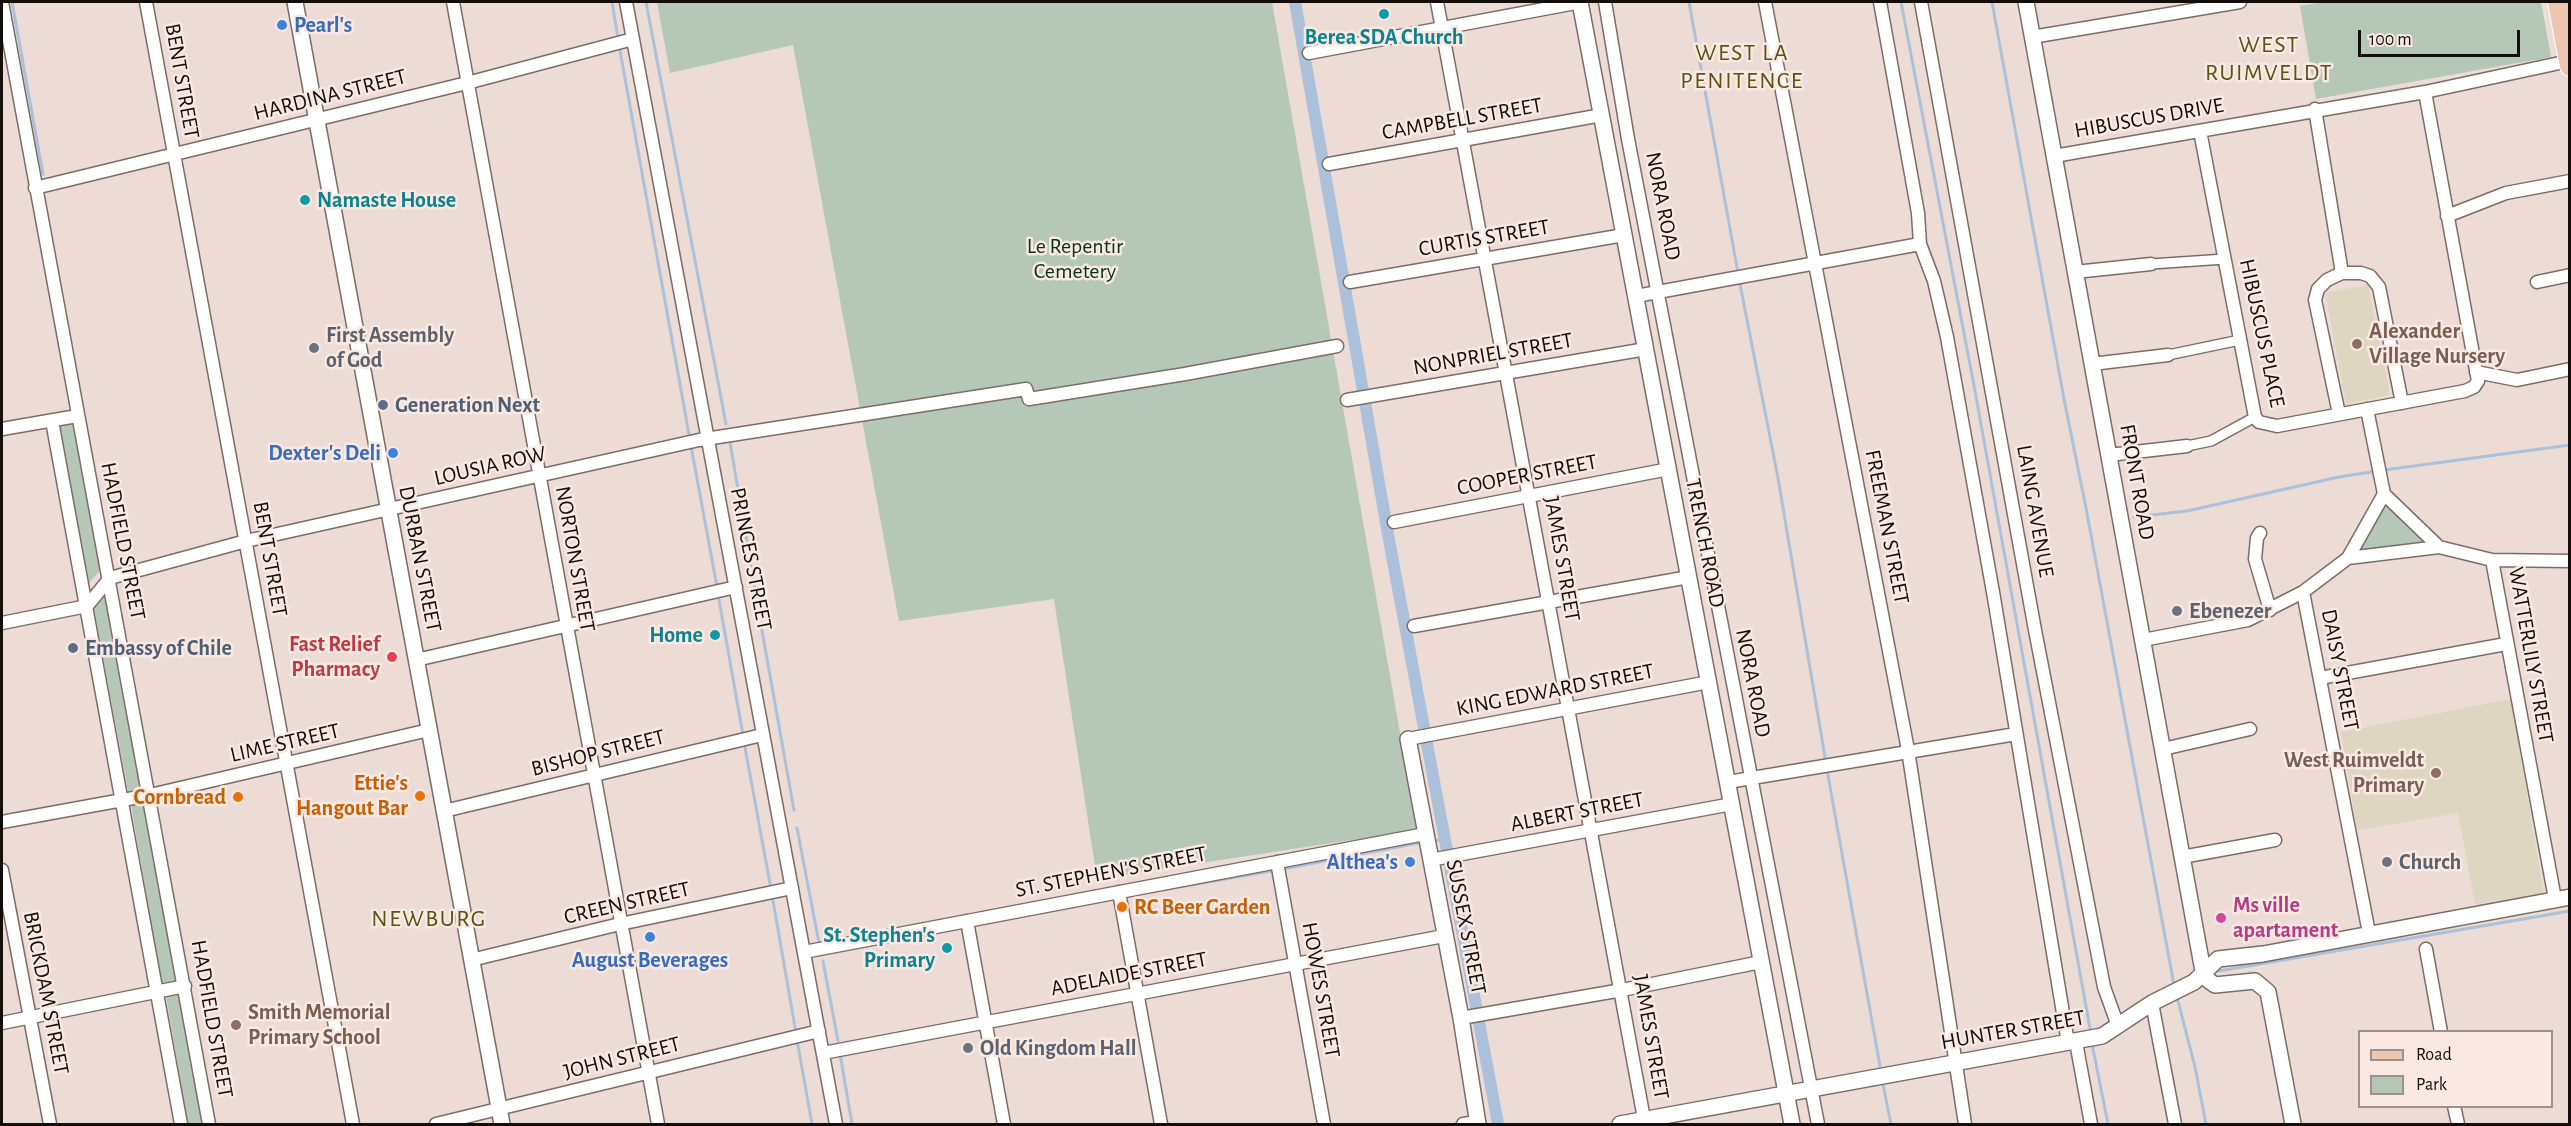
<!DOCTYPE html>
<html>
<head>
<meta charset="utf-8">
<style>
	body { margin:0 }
	#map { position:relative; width:2571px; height:1126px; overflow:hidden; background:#ecdcd5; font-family:"Alegreya Sans",sans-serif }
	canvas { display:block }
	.frame { position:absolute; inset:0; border:3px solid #130d0b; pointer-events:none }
	.legend { position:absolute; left:2358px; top:1030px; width:195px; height:78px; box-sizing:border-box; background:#f9e9e2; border:2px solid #9d918c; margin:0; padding:8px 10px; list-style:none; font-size:18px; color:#130d0b }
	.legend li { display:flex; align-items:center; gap:12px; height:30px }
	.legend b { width:30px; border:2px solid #9d918c }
	.scale { position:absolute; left:2358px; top:30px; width:162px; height:27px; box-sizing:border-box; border:3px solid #130d0b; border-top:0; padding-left:8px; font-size:18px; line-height:21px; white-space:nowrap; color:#130d0b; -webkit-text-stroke:4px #f9e9e2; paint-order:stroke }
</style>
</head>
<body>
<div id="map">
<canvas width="2571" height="1126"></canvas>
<div class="frame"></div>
<ul class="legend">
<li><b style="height:8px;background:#eec5af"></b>Road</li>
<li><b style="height:16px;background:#b5c8b8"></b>Park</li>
</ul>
<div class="scale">100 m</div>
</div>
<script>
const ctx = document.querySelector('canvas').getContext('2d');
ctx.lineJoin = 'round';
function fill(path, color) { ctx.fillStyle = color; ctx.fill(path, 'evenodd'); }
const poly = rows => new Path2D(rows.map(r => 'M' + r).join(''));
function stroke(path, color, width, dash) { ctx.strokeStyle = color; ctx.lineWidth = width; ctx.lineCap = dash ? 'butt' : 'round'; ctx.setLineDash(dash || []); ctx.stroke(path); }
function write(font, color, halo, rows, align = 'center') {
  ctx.font = font + ' "Alegreya Sans",sans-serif'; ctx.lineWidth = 5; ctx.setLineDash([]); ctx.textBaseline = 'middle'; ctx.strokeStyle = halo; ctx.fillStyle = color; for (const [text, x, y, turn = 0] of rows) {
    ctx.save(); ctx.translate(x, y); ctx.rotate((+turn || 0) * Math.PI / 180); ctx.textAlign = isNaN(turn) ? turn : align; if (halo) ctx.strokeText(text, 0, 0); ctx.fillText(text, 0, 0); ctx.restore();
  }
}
fill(poly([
	[2368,285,2390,395,2346,404,2325,293],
	[2511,699,2544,894,2475,904,2458,813,2357,830,2341,732]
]), '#ded6c0');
fill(poly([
	[657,2,1272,2,1417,830,1097,879,1054,599,899,621,793,45,670,73],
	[2325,2,2541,2,2551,57,2316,99,2300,6],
	[73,422,101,569,88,584,57,426],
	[2385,502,2431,545,2356,553],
	[107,593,143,788,128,791,93,604],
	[147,802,178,983,162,985,131,805],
	[182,993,204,1124,188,1124,166,996]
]), '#b5c8b8');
stroke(poly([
	[12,2,43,174],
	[612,2,618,38],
	[646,2,726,424],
	[1689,2,1738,273],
	[1901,2,1975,391,2091,1034],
	[1992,2,2064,399,2086,508,2174,985],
	[619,45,690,440],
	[1739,279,1778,478,1826,763],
	[730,442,758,608],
	[691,446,717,587],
	[2384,470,2570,445],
	[2134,517,2187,511,2339,477,2377,471],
	[718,594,743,735],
	[761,625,794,810],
	[744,742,771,889],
	[1827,770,1880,1066],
	[797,828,819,943],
	[1433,841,1445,839],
	[1283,869,1424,842],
	[1162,890,1277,870],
	[772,895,796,1033],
	[823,961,838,1041],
	[2219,971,2570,911],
	[2177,997,2195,1067,2206,1124],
	[797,1040,812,1124],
	[2092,1044,2108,1124],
	[840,1054,852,1124],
	[1883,1084,1891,1124]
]), '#abc1db', 3);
stroke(poly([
	[1295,2,1389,540,1498,1124]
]), '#abc1db', 12);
const pedestrian = poly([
	[2151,264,2225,259],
	[2168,355,2240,340],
	[2187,446,2211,441,2255,417]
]);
const minor = poly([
	[2,2,209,1124],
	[146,2,353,1124],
	[453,2,658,1124],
	[626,2,836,1124],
	[1437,2,1645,1124],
	[1605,2,1628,139,1818,1124],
	[1765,2,1908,750,1965,1124],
	[1880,2,1918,213,1920,244],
	[1921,2,2035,630,2104,987,2118,1026],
	[2032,37,2240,2],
	[1309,53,1581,2],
	[2315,109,2342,273],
	[2200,131,2255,417,2259,422,2277,426,2465,391,2474,387,2478,381,2425,92],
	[2054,156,2425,92,2569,61],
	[1329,164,1602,115],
	[35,188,467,83,633,39],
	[2447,216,2506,193,2570,181],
	[2075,272,2151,264],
	[1350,282,1624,235],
	[2537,282,2570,275],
	[1636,296,1920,244,1934,281,1947,337,1993,592,2068,1043],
	[2092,364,2168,355],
	[2476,372,2517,380,2570,369],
	[1347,400,1646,349],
	[2339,414,2315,300,2318,289,2327,280,2342,273,2361,273,2370,276,2379,287,2402,403],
	[52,421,181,1124],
	[2,429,77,416],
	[2109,455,2187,446],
	[2384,494,2439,547],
	[1394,522,1669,469],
	[2260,533,2257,538,2255,559,2270,610],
	[2348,558,2384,494,2367,409],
	[2492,560,2555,899],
	[2303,592,2369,933],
	[2,623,87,606,110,578,246,541,699,440,1026,389,1029,399,1185,374,1337,346],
	[1414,626,1689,577],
	[2143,640,2248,620,2303,592,2348,558,2439,547,2492,560,2570,561],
	[416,660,736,587],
	[2320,678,2506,644],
	[1408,739,1709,682],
	[2163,749,2250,729],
	[1728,782,2016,734],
	[444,811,762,735],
	[2,822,150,795,429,730],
	[2182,857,2275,840],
	[1430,860,1732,804],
	[1277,862,1324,1124],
	[2,870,50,1124],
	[1119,892,1161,1124],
	[967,921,1004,1124],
	[2426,949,2441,1032],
	[804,952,1425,834],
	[471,960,620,924,792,888],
	[2152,1003,2175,1124],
	[1461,1018,1622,990,1761,962],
	[2,1023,185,986],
	[2076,1042,2091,1124],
	[823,1053,1444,936],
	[2454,1106,2458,1124],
	[436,1124,819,1031],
	[1463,1124,1477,1122]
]);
const tertiary = poly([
	[295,2,502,1124],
	[1580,2,1792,1124],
	[2026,2,2203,971,2208,980,2215,985,2255,981,2268,992,2293,1124],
	[1408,739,1461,1018,1478,1124],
	[1620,1124,2102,1036,2152,1003,2194,982,2218,959,2263,954,2570,897]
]);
const primary = poly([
	[2558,2,2570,66]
]);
stroke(pedestrian, '#7b6d66', 12);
stroke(minor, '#7b6d66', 15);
stroke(tertiary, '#7b6d66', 18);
stroke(primary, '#fff', 22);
stroke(pedestrian, '#fff', 9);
stroke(minor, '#fff', 12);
stroke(tertiary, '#fff', 15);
stroke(primary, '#eec5af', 20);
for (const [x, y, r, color] of [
	[1384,14,6,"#0f9aa8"],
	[282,25,6,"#3f7fe0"],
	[305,200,6,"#0f9aa8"],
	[2357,344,6,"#8d6e63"],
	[314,348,6,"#6b7280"],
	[383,405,6,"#5c6f8a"],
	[393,453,6,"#3f7fe0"],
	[2177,611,6,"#6b7280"],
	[715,635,6,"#0f9aa8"],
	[73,648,6,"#5c6f8a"],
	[392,657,6,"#e0444e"],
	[2436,773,6,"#8d6e63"],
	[420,796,6,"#e8710a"],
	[238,797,6,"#e8710a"],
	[1410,862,6,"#3f7fe0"],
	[2387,862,6,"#6b7280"],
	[1122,907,6,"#e8710a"],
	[2221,918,6,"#d1479c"],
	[650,937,6,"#3f7fe0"],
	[947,948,6,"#0f9aa8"],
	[236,1025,6,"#8d6e63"],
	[968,1048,6,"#6b7280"]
]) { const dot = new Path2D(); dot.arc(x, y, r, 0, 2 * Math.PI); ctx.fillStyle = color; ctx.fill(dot); stroke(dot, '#f9e9e2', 2); }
write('bold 22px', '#366cbe', '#f9e9e2', [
	["Pearl's",294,25,"left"],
	["Dexter's Deli",381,453],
	["Althea's",1398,862],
	["August Beverages",650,960,"center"]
], 'right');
write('bold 22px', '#0d838f', '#f9e9e2', [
	["Berea SDA Church",1384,37,"center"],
	["Namaste House",317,200,"left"],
	["Home",703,635],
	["St. Stephen's",935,935],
	["Primary",935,960]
], 'right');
write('22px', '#130d0b', '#f9e9e2', [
	["BENT STREET",182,81,80],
	["HARDINA STREET",330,95,-14],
	["HIBUSCUS DRIVE",2149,118,-10],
	["CAMPBELL STREET",1462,119,-10],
	["NORA ROAD",1663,206,79],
	["CURTIS STREET",1484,238,-10],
	["HIBUSCUS PLACE",2262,333,78],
	["NONPRIEL STREET",1493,354,-10],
	["LOUSIA ROW",490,466,-13],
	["COOPER STREET",1527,475,-11],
	["FRONT ROAD",2137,482,80],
	["LAING AVENUE",2035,511,80],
	["FREEMAN STREET",1887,527,79],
	["HADFIELD STREET",123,541,79],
	["TRENCH ROAD",1705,543,79],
	["BENT STREET",270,559,80],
	["DURBAN STREET",420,559,79],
	["NORTON STREET",575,559,80],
	["PRINCES STREET",751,559,79],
	["JAMES STREET",1562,559,80],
	["WATTERLILY STREET",2531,655,80],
	["DAISY STREET",2340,670,79],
	["NORA ROAD",1753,683,79],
	["KING EDWARD STREET",1555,690,-11],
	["LIME STREET",285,743,-13],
	["BISHOP STREET",598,753,-14],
	["ALBERT STREET",1577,812,-11],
	["ST. STEPHEN'S STREET",1111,872,-11],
	["CREEN STREET",627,903,-13],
	["SUSSEX STREET",1466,927,79],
	["ADELAIDE STREET",1129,974,-11],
	["HOWES STREET",1321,990,80],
	["BRICKDAM STREET",46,993,79],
	["HADFIELD STREET",212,1019,80],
	["HUNTER STREET",2013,1030,-10],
	["JAMES STREET",1651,1037,80],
	["JOHN STREET",622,1058,-14]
]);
write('22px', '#053515', '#f9e9e2', [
	["Le Repentir",1075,246],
	["Cemetery",1075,271]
]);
write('bold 22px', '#785e54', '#f9e9e2', [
	["Alexander",2369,331],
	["Village Nursery",2369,356],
	["West Ruimveldt",2424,760,"right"],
	["Primary",2424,785,"right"],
	["Smith Memorial",248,1012],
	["Primary School",248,1037]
], 'left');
write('bold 22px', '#5b616d', '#f9e9e2', [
	["First Assembly",326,335],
	["of God",326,360],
	["Ebenezer",2189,611],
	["Church",2399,862],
	["Old Kingdom Hall",980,1048]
], 'left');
write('bold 22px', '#4e5e75', '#f9e9e2', [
	["Generation Next",395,405],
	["Embassy of Chile",85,648]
], 'left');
write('bold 22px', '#be3a42', '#f9e9e2', [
	["Fast Relief",380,644],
	["Pharmacy",380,669]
], 'right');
write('bold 22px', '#c56008', '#f9e9e2', [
	["Ettie's",408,783],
	["Hangout Bar",408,808],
	["Cornbread",226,797],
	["RC Beer Garden",1134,907,"left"]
], 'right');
write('bold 22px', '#b23c85', '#f9e9e2', [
	["Ms ville",2233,905],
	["apartament",2233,930]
], 'left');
ctx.letterSpacing = '1.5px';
write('24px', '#5b5214', '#f9e9e2', [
	["WEST",2269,45],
	["RUIMVELDT",2269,73],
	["WEST LA",1742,53],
	["PENITENCE",1742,81],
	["NEWBURG",429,919]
]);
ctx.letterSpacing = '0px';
</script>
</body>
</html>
